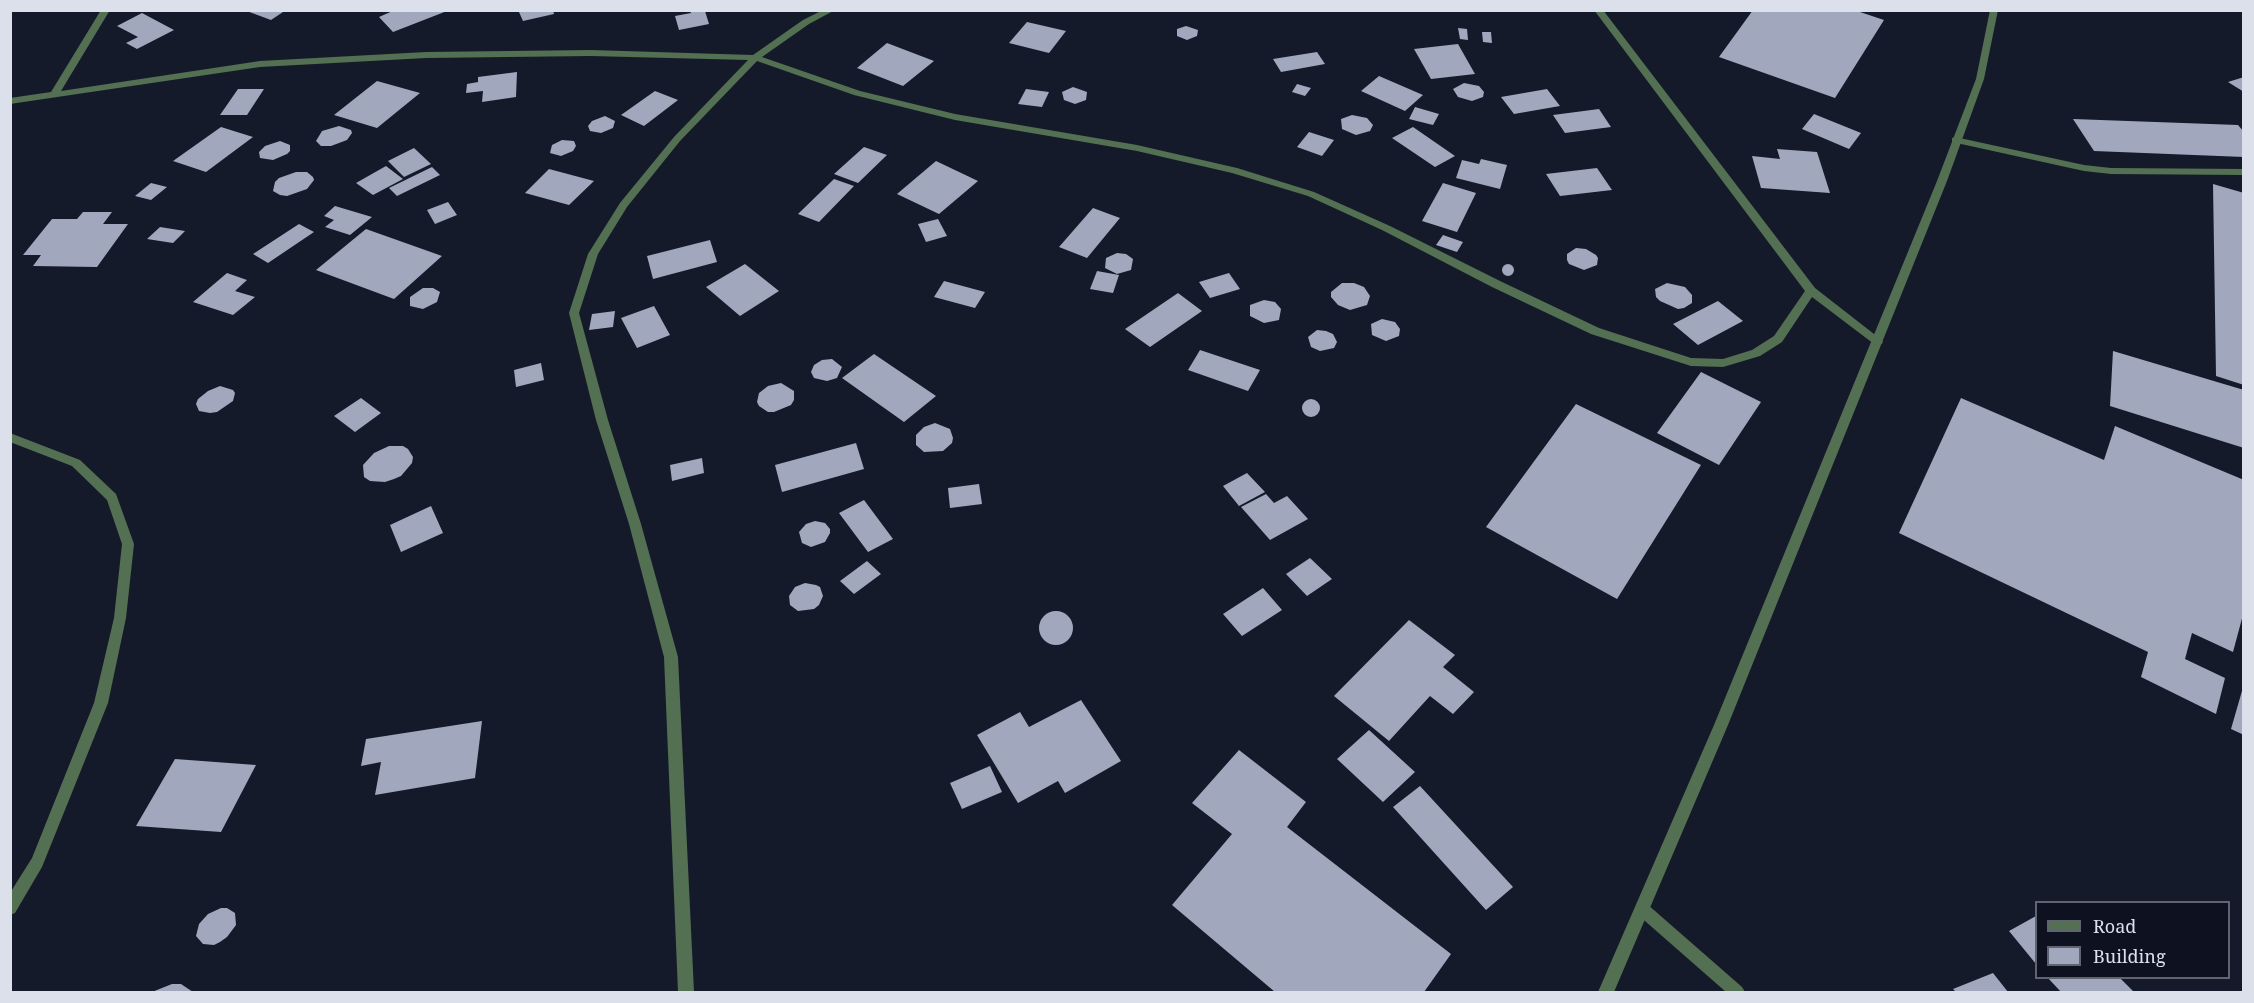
<!DOCTYPE html>
<html>
<head>
<meta charset="utf-8">
<style>
	body { margin:0 }
	#map { position:relative; width:2254px; height:1003px; overflow:hidden; background:#151a2a; font-family:"Noto Serif",serif }
	canvas { display:block }
	.frame { position:absolute; inset:0; border:12px solid #dce0eb; pointer-events:none }
	.legend { position:absolute; left:2035px; top:901px; width:195px; height:78px; box-sizing:border-box; background:#0d1120; border:2px solid #606471; margin:0; padding:8px 10px; list-style:none; font-size:18px; color:#dce0eb }
	.legend li { display:flex; align-items:center; gap:12px; height:30px }
	.legend b { width:30px; border:2px solid #606471 }
</style>
</head>
<body>
<div id="map">
<canvas width="2254" height="1003"></canvas>
<div class="frame"></div>
<ul class="legend">
<li><b style="height:8px;background:#537052"></b>Road</li>
<li><b style="height:16px;background:#a1a8be"></b>Building</li>
</ul>
</div>
<script>
const ctx = document.querySelector('canvas').getContext('2d');
ctx.lineJoin = 'round';
function fill(path, color) { ctx.fillStyle = color; ctx.fill(path, 'evenodd'); }
const poly = rows => new Path2D(rows.map(r => 'M' + r).join(''));
fill(poly([
	[244,10,286,10,271,20],
	[395,10,447,10,447,11,393,32,379,17],
	[526,10,553,10,554,14,523,21,519,12],
	[690,10,705,11,709,24,679,30,675,16,691,13],
	[1753,10,1854,10,1884,20,1835,98,1719,57],
	[142,13,174,30,137,49,126,43,138,37,117,26],
	[1027,22,1066,31,1049,53,1009,43],
	[1186,26,1198,30,1197,36,1187,40,1177,36,1177,29],
	[1458,28,1467,29,1468,40,1460,39],
	[1482,32,1491,32,1492,43,1483,42],
	[887,43,934,61,903,86,857,68],
	[1458,44,1475,74,1431,79,1414,49],
	[1317,52,1325,64,1281,72,1273,59],
	[517,72,516,97,482,102,483,91,466,93,467,84,478,82,478,77],
	[1379,76,1423,95,1405,111,1361,91],
	[2244,77,2244,92,2228,82],
	[377,81,420,93,377,128,334,115],
	[1464,83,1479,86,1484,92,1483,97,1472,101,1458,97,1453,89],
	[1297,84,1311,88,1305,96,1292,92],
	[1073,87,1087,92,1086,100,1075,104,1064,100,1062,92],
	[238,89,264,89,247,115,220,115],
	[1026,89,1049,92,1042,107,1018,104],
	[1547,89,1560,106,1514,114,1501,97],
	[655,91,678,100,644,126,621,115],
	[1415,107,1439,114,1433,125,1409,119],
	[1599,109,1611,127,1565,133,1553,115],
	[1814,114,1861,133,1849,149,1802,129],
	[1352,115,1367,118,1373,125,1370,131,1356,135,1342,129,1341,119],
	[605,116,615,121,613,128,601,133,590,131,588,126,592,121],
	[2073,119,2238,125,2244,132,2244,157,2094,151],
	[339,126,351,130,352,133,347,140,331,146,321,146,316,141,322,131],
	[221,127,253,137,206,172,173,161],
	[1413,127,1455,156,1435,167,1392,138],
	[1309,132,1334,140,1322,156,1297,147],
	[562,140,574,141,576,146,573,151,561,156,550,153,552,145],
	[280,141,290,145,290,151,287,154,273,160,260,158,259,152,265,146],
	[864,147,887,155,858,183,834,174],
	[414,148,431,164,404,177,388,161],
	[1777,149,1817,152,1830,193,1761,188,1752,156,1780,159],
	[1481,159,1507,165,1500,189,1456,178,1462,160,1479,164],
	[936,161,978,181,939,214,897,194],
	[386,166,403,179,373,195,356,183],
	[432,167,440,175,397,196,389,188],
	[1597,168,1612,190,1560,196,1546,174],
	[549,169,594,181,569,205,525,193],
	[296,172,307,172,313,177,314,180,307,189,287,196,280,195,273,191,275,182,279,178],
	[834,179,854,186,819,222,798,214],
	[151,183,167,187,151,200,135,196],
	[1443,183,1476,193,1457,232,1422,221],
	[2213,184,2244,193,2244,385,2216,376],
	[448,202,457,215,435,224,427,210],
	[335,206,372,217,350,235,325,227,334,220,324,216],
	[1093,208,1120,218,1087,258,1059,247],
	[83,212,112,212,103,224,128,224,97,267,33,266,41,255,23,255,52,219,77,219],
	[938,219,947,236,926,242,918,224],
	[299,224,314,232,268,263,253,254],
	[160,227,185,231,173,243,147,239],
	[366,229,442,256,394,299,316,270],
	[1443,235,1463,242,1457,252,1436,245],
	[710,240,717,262,653,279,647,256],
	[1576,248,1586,249,1596,255,1598,258,1597,265,1584,270,1569,264,1567,260,1567,254],
	[1117,253,1126,254,1133,259,1131,270,1117,274,1105,268,1106,258],
	'1502 270a6 6 0 1 1 12 0a6 6 0 1 1-12 0Z',
	[745,264,779,291,740,316,706,287],
	[1097,271,1119,275,1113,293,1090,289],
	[227,273,247,280,235,291,255,297,233,315,193,302],
	[1229,273,1240,289,1210,298,1199,282],
	[944,281,985,292,975,308,934,297],
	[1342,283,1354,283,1364,287,1370,296,1367,305,1350,310,1338,305,1331,297,1331,292],
	[1667,283,1685,287,1692,295,1692,303,1684,308,1678,309,1660,301,1656,297,1655,289],
	[423,288,433,288,440,292,437,302,423,309,410,306,410,297],
	[1178,293,1202,311,1150,347,1125,329],
	[1264,300,1275,302,1281,309,1279,320,1264,323,1250,316,1250,305],
	[1718,301,1743,321,1698,345,1673,324],
	[654,306,670,335,637,348,621,318],
	[615,311,613,327,589,330,592,314],
	[1382,319,1395,322,1400,329,1399,336,1386,341,1372,335,1371,324],
	[1317,330,1326,331,1333,334,1337,342,1334,348,1320,351,1311,347,1308,337],
	[1200,350,1260,370,1248,391,1188,370],
	[2113,351,2244,390,2244,448,2110,406],
	[874,354,936,396,904,422,842,378],
	[832,359,842,367,837,378,827,381,814,378,811,372,814,365,822,360],
	[541,363,544,380,516,387,514,370],
	[1701,372,1761,402,1719,465,1657,433],
	[781,383,794,391,794,400,791,405,774,412,768,412,759,406,757,402,759,393,768,386],
	[220,386,233,390,235,393,233,401,217,412,210,413,199,411,196,404,198,399,208,391],
	[361,398,381,413,355,432,334,416],
	[1961,398,2104,460,2115,426,2244,480,2244,611,2233,652,2192,633,2185,659,2225,678,2216,714,2141,677,2148,652,1899,533],
	'1302 408a9 9 0 1 1 18 0a9 9 0 1 1-18 0Z',
	[1576,404,1701,465,1617,599,1486,527],
	[935,423,950,429,953,438,952,443,943,451,924,452,916,445,916,435,924,427],
	[856,443,864,469,782,492,775,465],
	[389,446,403,446,408,449,413,457,412,463,401,476,394,479,385,482,370,481,364,477,363,465,374,453],
	[702,458,704,473,672,481,670,465],
	[1247,473,1265,492,1239,506,1223,486],
	[979,484,982,504,950,508,948,488],
	[1266,494,1274,503,1287,496,1308,519,1270,540,1241,507],
	[864,500,893,539,868,552,839,513],
	[431,506,443,533,401,552,390,525],
	[815,521,825,523,830,529,830,533,825,542,811,547,802,543,799,532,806,524],
	[1310,558,1332,579,1307,596,1286,574],
	[867,561,881,574,854,594,840,581],
	[805,583,816,585,820,587,823,596,819,605,814,609,798,611,790,605,789,596,795,587],
	[1263,588,1282,610,1242,636,1223,614],
	'1039 628a17 17 0 1 1 34 0a17 17 0 1 1-34 0Z',
	[1409,620,1455,655,1443,667,1474,692,1453,714,1430,696,1389,741,1334,696],
	[2244,684,2244,735,2231,729],
	[1081,700,1121,761,1065,793,1058,781,1018,803,977,735,1020,712,1029,727],
	[482,721,475,778,375,795,381,762,361,766,366,739],
	[1369,730,1415,772,1383,802,1337,759],
	[1239,750,1306,802,1287,827,1451,954,1424,992,1275,992,1172,905,1232,834,1192,803],
	[175,759,256,765,221,832,136,826],
	[990,766,1002,792,962,809,950,783],
	[1420,786,1513,887,1486,910,1393,807],
	[221,908,227,908,235,913,236,925,227,937,220,942,214,945,203,944,196,936,199,924,208,914],
	[2036,916,2036,964,2009,931],
	[1993,973,2008,992,1956,992,1953,989],
	[2048,978,2120,978,2134,992,2061,992],
	[172,984,181,984,193,992,152,992]
]), '#a1a8be');
fill(poly([
	[101,10,110,10,61,91,260,61,426,52,591,50,753,55,803,20,823,10,835,10,809,24,762,57,860,91,955,114,1137,145,1237,168,1314,192,1390,226,1500,281,1599,328,1691,358,1723,359,1752,350,1774,336,1805,291,1594,10,1603,10,1815,288,1883,341,1882,344,1874,344,1812,297,1782,342,1760,356,1723,367,1691,366,1591,334,1492,287,1382,230,1308,196,1232,173,1137,151,955,120,854,95,757,61,680,141,627,207,598,254,579,313,608,420,641,524,678,657,694,992,678,992,664,657,629,524,596,420,569,313,588,254,620,203,674,137,748,60,591,56,426,58,260,67,10,104,10,98,51,92,101,10],
	[1955,137,2084,165,2111,168,2244,169,2244,175,2111,174,2084,171,1952,142,1952,138,1955,137],
	[10,433,80,460,116,494,134,544,126,618,108,703,42,867,15,913,10,915,10,893,32,858,94,703,114,618,122,544,107,500,72,466,10,442,10,433],
	[1642,902,1647,904,1742,987,1745,992,1726,992,1637,914,1635,909,1637,904,1642,902]
]), '#537052');
fill(poly([
	[1990,10,1998,10,1984,79,1947,181,1728,725,1614,992,1598,992,1714,725,1937,181,1976,79,1990,10]
]), '#537052');
</script>
</body>
</html>
